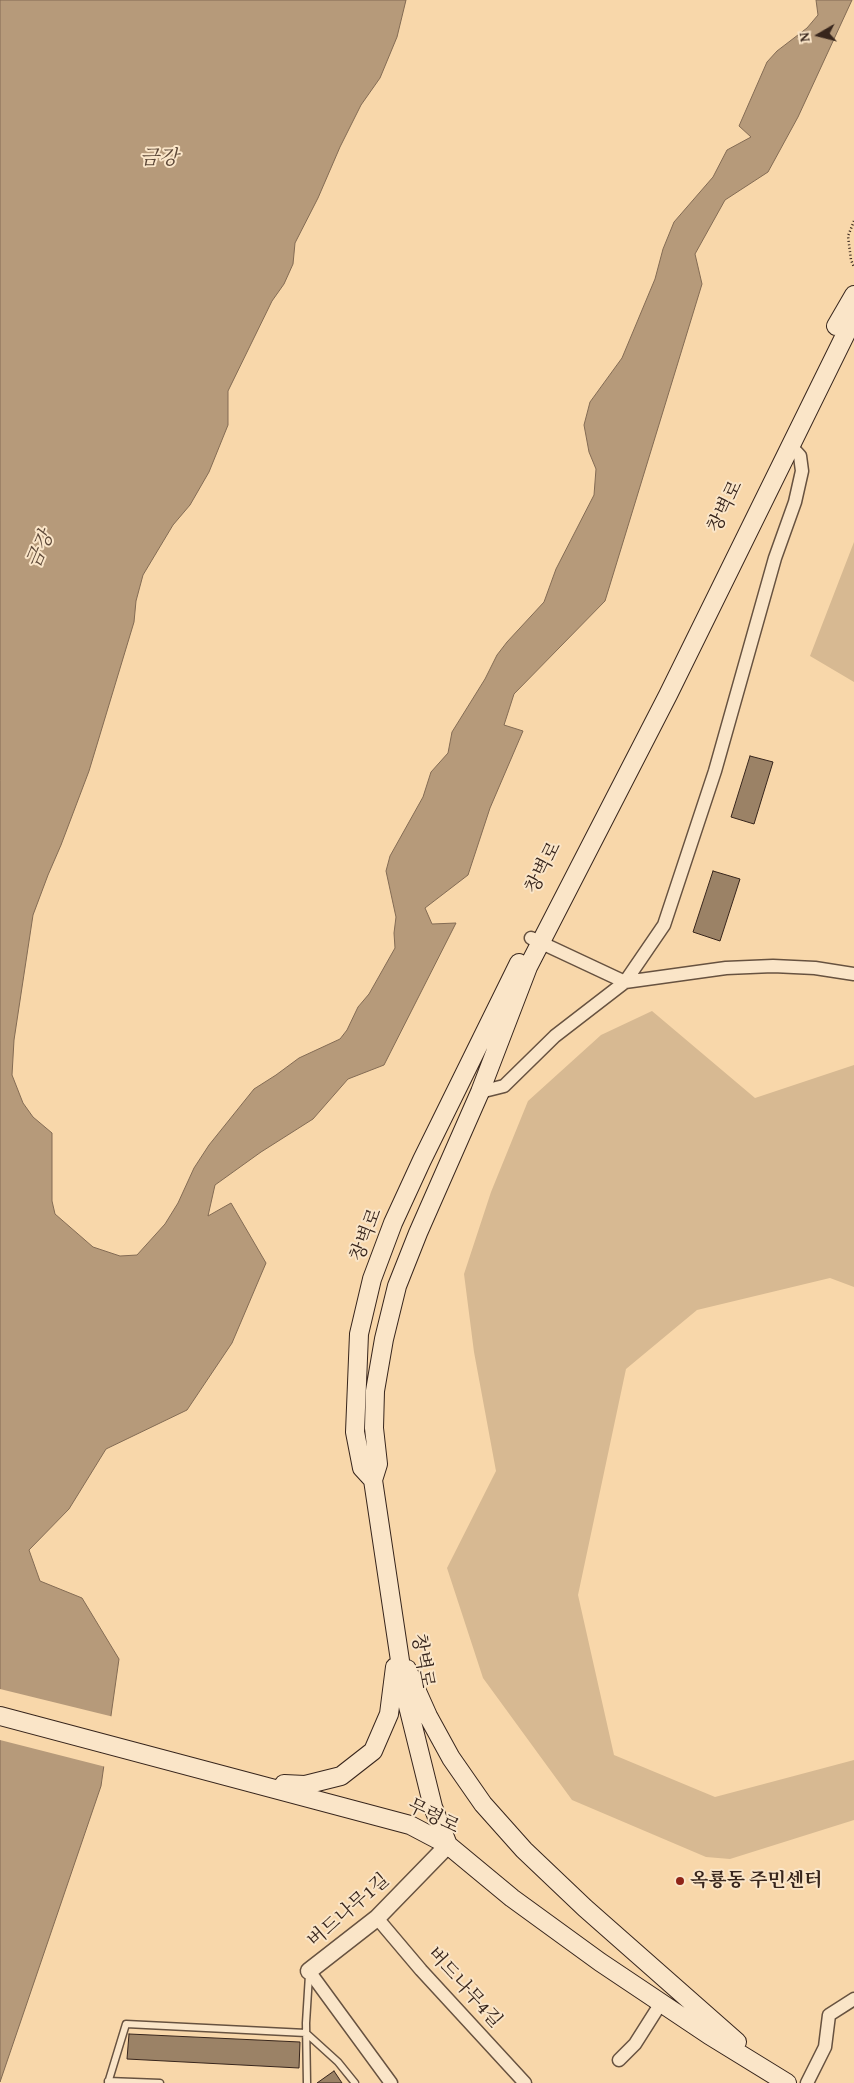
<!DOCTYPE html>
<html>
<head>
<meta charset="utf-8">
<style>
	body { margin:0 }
	#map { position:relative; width:854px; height:2083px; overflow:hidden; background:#f8d7aa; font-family:"Gentium Book Plus",serif }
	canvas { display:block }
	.north { position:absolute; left:794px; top:10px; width:50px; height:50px; -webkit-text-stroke:4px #fae5c8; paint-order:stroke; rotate:262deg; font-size:14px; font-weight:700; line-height:20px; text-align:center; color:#37251c }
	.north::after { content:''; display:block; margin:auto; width:18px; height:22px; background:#37251c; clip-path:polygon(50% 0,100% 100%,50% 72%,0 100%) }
</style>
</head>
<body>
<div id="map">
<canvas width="854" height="2083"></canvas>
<div class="north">N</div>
</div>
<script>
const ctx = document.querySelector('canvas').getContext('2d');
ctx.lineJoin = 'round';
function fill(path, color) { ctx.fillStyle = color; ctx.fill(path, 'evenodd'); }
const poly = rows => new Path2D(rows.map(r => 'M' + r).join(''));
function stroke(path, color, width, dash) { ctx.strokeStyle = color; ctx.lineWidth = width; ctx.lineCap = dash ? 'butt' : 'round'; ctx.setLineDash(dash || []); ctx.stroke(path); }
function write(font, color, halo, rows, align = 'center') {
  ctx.font = font + ' "Gentium Book Plus","Noto Serif KR",serif'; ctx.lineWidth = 4; ctx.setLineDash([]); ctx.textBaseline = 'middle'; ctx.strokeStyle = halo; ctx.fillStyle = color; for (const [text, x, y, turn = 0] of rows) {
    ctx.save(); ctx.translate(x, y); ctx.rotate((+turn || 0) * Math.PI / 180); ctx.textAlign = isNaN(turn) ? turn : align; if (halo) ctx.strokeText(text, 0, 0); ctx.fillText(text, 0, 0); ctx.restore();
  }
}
fill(poly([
	[854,542,854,682,810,656],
	[652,1011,755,1098,854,1065,854,1287,830,1278,697,1310,626,1369,578,1595,614,1755,715,1797,854,1760,854,1820,730,1859,706,1857,572,1800,483,1678,447,1568,496,1471,474,1352,464,1274,491,1192,528,1101,601,1035]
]), '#d7b992');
const water = poly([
	[0,0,406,0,397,37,380,78,361,105,340,147,318,198,295,243,293,264,284,284,272,301,228,391,228,425,209,472,190,505,173,525,143,575,136,601,134,622,89,771,61,845,48,875,33,915,14,1040,12,1075,23,1103,33,1117,52,1133,52,1201,55,1214,93,1247,120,1256,137,1255,165,1224,178,1203,194,1168,209,1145,254,1089,276,1075,299,1058,340,1039,347,1030,358,1007,369,994,395,948,394,933,396,917,386,871,390,856,423,797,431,772,448,753,452,732,485,679,497,655,507,642,544,602,556,569,594,495,596,469,589,452,584,425,590,402,622,358,655,279,663,249,674,222,713,177,727,150,751,137,739,126,767,62,777,51,807,28,818,15,816,0,852,0,798,117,768,172,725,200,695,254,702,284,605,601,514,694,504,725,523,731,490,808,468,875,425,908,432,924,456,923,384,1065,348,1079,313,1119,261,1152,215,1185,208,1216,231,1203,266,1263,232,1343,187,1410,106,1449,69,1509,29,1550,40,1581,82,1598,119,1659,101,1786,0,2082,0,0]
]);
fill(water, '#b69a7a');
stroke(water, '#836b54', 1);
fill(poly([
	[0,1689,114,1717,106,1767,0,1740]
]), '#f8d7aa');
const building = poly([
	[750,756,773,762,754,824,731,817,750,756],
	[713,871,740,879,720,941,693,932,713,871],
	[129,2034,300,2042,299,2068,127,2059,129,2034],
	[334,2071,342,2083,317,2083,334,2071]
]);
fill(building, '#9b8266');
stroke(building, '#37251c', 1);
const service = poly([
	[108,2081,160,2083],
	[108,2083,126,2024,306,2033,338,2062,355,2083],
	[307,2083,306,2023,309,1975]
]);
const minor = poly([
	[531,938,625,982,726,968,773,966,815,968,854,974],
	[480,1092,504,1086,555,1036,625,982,664,925,715,771,775,558,795,502,802,471,800,456,791,446],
	[377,1918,421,1970,525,2083],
	[309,1971,391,2083],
	[619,2060,635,2044,661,2003],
	[807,2083,825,2047,829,2015,854,1999]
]);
const tertiary = poly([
	[309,1971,377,1918,448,1845]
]);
const secondary = poly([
	[836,326,854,295],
	[373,1480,362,1468,355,1432,359,1334,372,1279,393,1223,422,1160,519,963],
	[407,1669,428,1716,451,1758,483,1804,524,1850,585,1908,737,2042],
	[0,1716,410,1825,448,1845,512,1898,600,1962,709,2035,787,2083],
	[284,1784,305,1785,341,1776,373,1751,389,1714,395,1667],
	[448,1845,433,1807,405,1694,373,1480,378,1464,374,1428,375,1391,384,1339,397,1286,418,1233,480,1092,528,967,668,695,854,317]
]);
stroke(service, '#675240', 9);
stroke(minor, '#675240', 15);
stroke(tertiary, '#675240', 19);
stroke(secondary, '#37251c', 20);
stroke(poly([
	[854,221,848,236,851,260,854,267]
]), '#37251c', 2.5, [1, 2.5]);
stroke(service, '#fae5c8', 6);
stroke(minor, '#fae5c8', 12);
stroke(tertiary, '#fae5c8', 16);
stroke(secondary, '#fae5c8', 18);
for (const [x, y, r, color] of [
	[680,1881,5,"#8f2418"]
]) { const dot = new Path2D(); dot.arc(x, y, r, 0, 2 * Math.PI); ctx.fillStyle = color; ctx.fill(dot); stroke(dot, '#fae5c8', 2); }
write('19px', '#37251c', '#fae5c8', [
	["창벽로",726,507,-64],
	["창벽로",544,868,-63],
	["창벽로",367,1235,-69],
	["창벽로",422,1661,80],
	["무령로",433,1817,26],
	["버드나무1길",349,1911,-41],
	["버드나무4길",464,1988,48]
]);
write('bold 19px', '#37251c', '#fae5c8', [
	["옥룡동 주민센터",690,1881]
], 'left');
write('italic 20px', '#5d4838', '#fae5c8', [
	["금강",159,159],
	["금강",41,550,-66]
]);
</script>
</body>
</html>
